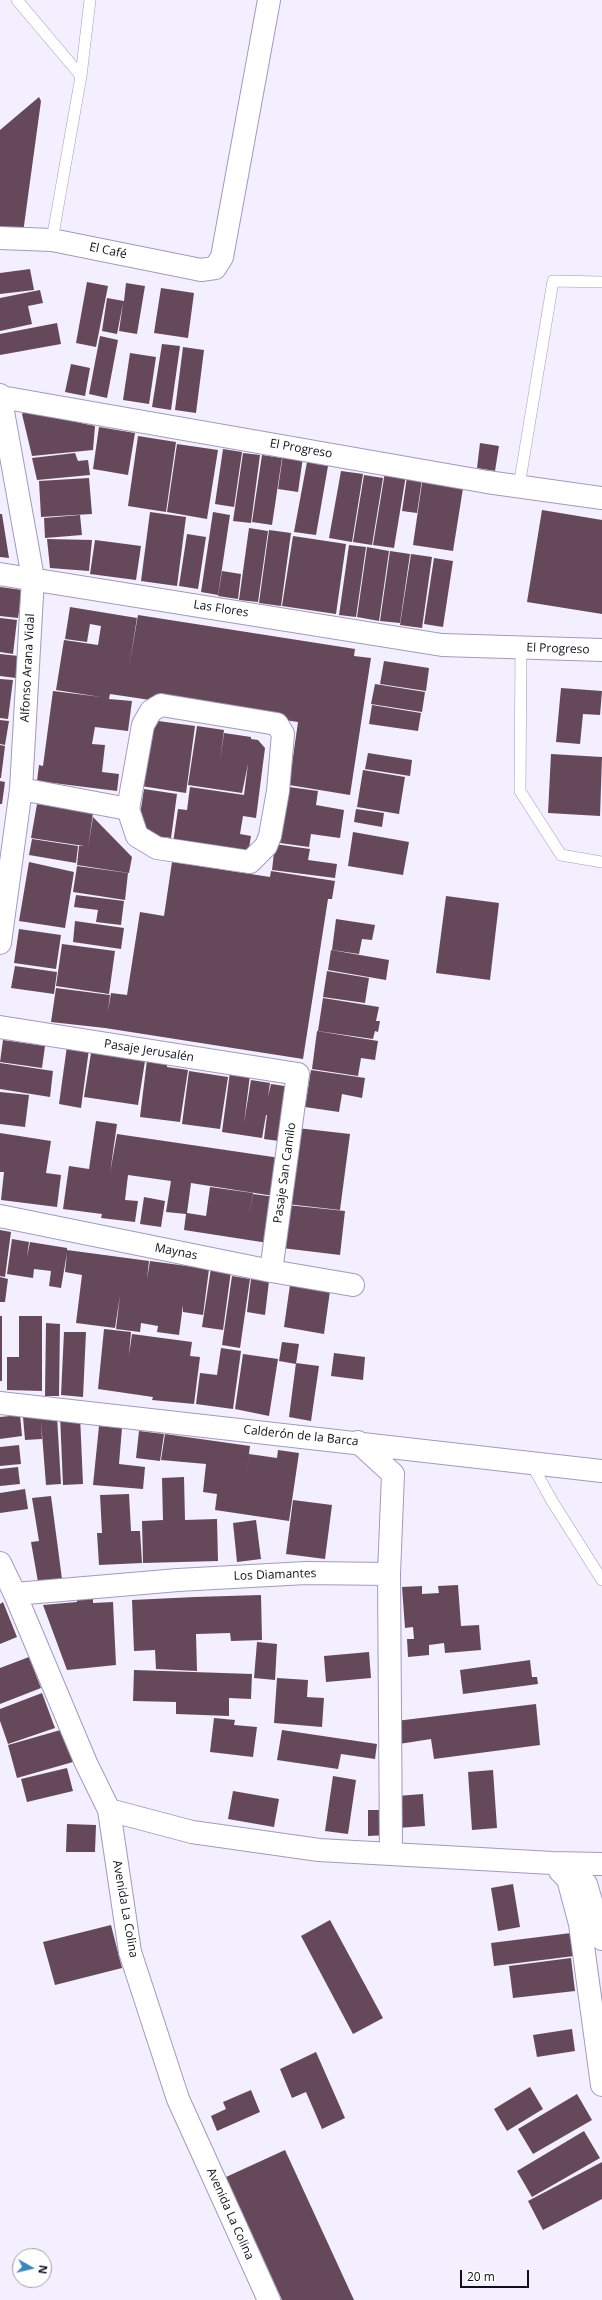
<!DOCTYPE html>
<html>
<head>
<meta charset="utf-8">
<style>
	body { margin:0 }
	#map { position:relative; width:602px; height:2300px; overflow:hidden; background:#f3effe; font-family:"Open Sans",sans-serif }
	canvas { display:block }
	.north { position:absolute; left:12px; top:2248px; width:40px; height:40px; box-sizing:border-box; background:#fff; border:1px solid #a09fa4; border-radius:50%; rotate:98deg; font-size:11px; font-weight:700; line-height:16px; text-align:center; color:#120f1b }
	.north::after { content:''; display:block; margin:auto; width:14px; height:18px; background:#3b87ba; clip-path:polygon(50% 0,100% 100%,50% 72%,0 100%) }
	.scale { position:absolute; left:460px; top:2270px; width:69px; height:18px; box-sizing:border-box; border:2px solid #120f1b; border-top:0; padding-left:5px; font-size:12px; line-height:14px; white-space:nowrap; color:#120f1b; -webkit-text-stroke:3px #fff; paint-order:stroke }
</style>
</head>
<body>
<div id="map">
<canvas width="602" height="2300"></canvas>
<div class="north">N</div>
<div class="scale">20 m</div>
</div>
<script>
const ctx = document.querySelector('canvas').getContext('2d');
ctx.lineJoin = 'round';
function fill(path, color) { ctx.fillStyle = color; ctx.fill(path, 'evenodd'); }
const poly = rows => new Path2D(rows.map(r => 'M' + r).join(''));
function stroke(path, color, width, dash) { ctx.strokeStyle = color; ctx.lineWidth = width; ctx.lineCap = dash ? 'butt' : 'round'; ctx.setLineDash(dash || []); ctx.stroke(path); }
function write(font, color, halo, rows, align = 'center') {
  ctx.font = font + ' "Open Sans",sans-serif'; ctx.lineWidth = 4; ctx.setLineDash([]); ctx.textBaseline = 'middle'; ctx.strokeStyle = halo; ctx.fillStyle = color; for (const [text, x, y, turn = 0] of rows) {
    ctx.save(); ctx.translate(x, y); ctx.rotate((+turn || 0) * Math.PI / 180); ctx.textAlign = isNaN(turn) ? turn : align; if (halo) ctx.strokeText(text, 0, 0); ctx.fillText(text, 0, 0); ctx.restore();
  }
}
fill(poly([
	[39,97,41,101,23,233,0,229,0,130],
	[30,269,34,290,0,294,0,273],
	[87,282,108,286,96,347,76,343],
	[126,283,145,286,137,334,119,331,123,303,117,334,102,331,107,298,124,301],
	[161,288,194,293,188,338,154,333],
	[40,290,43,303,28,306,32,324,0,331,0,298],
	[57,323,61,344,0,355,0,334],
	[100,336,118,340,107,398,89,394],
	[162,344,180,346,171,410,152,407],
	[183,347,204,350,196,413,175,410],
	[130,353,156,357,149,404,123,400],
	[71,364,90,368,85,396,65,392],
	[25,411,95,426,93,450,32,456,22,414],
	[99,427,135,433,128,475,93,469],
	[138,436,176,442,166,512,128,506],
	[480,443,499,446,495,471,477,468],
	[177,444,218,450,207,519,167,512],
	[223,449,242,452,234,507,215,504],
	[75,453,78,461,88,460,90,475,37,480,32,458],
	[243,453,260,455,251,523,233,521],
	[283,454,303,457,298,492,278,489],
	[262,455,282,458,272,525,252,522],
	[307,462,328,466,316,535,294,532],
	[341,471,363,474,352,542,329,538],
	[385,472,406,475,394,548,373,545],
	[364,475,383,478,372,545,353,542],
	[423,476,464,482,453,551,413,545],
	[407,477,422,479,417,513,402,511],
	[89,478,92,514,41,517,39,481],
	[542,510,602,520,602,614,527,602],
	[150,512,186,517,177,586,141,581],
	[213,512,230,515,218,595,201,592],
	[0,514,2,514,9,558,0,557],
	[80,515,82,535,45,538,44,518],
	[249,528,268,531,258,602,239,600],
	[269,530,291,533,281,606,259,603],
	[187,534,206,537,198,589,179,586],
	[293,536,346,544,336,614,282,606],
	[47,539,92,540,89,571,50,568],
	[95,540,141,546,136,580,90,574],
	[349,545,366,547,356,617,339,615],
	[367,547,389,551,379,621,357,617],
	[390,551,410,554,400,623,380,621],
	[411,554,432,557,422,628,400,625],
	[434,558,453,561,443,627,424,624],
	[222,571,241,574,238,599,218,596],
	[0,587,22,590,18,618,0,616],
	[70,607,137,618,129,667,138,615,355,649,354,656,371,658,350,795,289,785,298,722,110,694,109,699,132,701,128,731,95,727,92,744,105,745,102,772,119,774,117,791,37,781,39,765,43,766,53,691,101,697,56,690,64,640,98,645,101,626,90,624,87,642,65,639],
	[0,618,17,620,13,654,0,652],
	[0,654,19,656,16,678,0,676],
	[384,661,429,668,426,691,380,684],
	[0,679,13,680,8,719,0,718],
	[375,684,425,692,422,712,371,704],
	[561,688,602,691,600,715,583,714,580,744,556,742],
	[372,705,421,713,418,731,369,724],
	[0,720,9,721,5,745,0,744],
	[151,720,195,726,186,793,141,786],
	[197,726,224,730,220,761,224,733,251,737,251,739,258,740,265,748,256,818,243,816,240,834,251,836,248,854,173,843,178,809,187,810,190,787,244,795,248,764,242,793,188,785],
	[0,745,5,746,1,778,0,778],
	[368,753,412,760,410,776,365,769],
	[551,754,602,757,600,816,548,813],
	[363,770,405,777,399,814,357,807],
	[0,781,5,782,2,804,0,804],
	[289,787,318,791,316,805,344,810,340,838,311,834,309,847,280,843],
	[144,789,177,794,171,838,137,834],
	[37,804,93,813,88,848,93,817,132,857,129,873,77,865,79,846,84,846,31,838],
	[356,809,384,813,382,827,354,822],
	[353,832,409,842,403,875,348,866],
	[32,839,78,846,76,863,29,855],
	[275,844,310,849,308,860,337,864,335,878,272,870],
	[29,862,74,872,65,928,19,921],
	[172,862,270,877,271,871,335,881,332,899,328,899,303,1059,105,1028,51,1022,56,988,110,995,108,1012,111,993,127,995,140,912,164,916],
	[77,866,128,873,125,900,73,892],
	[76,895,124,901,121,925,96,922,98,910,74,907],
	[446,896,499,903,490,980,436,973],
	[336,919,375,925,372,940,362,939,359,954,332,950],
	[75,921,124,928,121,949,73,942],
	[19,929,61,935,56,969,14,963],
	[62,944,115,951,109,994,56,986],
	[331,950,389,960,386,980,328,970],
	[15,966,57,972,54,994,11,988],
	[327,971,369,978,365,1003,323,997],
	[323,998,379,1007,376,1021,380,1021,378,1032,375,1031,373,1039,318,1031],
	[317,1031,378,1041,375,1060,361,1058,358,1076,312,1069],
	[3,1040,45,1046,42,1068,0,1062],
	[67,1046,89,1049,81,1108,59,1104],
	[91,1053,145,1061,138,1105,84,1097],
	[147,1060,167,1063,167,1067,188,1070,180,1122,140,1117],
	[0,1063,53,1071,50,1097,0,1089],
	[311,1070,365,1078,362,1098,342,1094,339,1112,305,1107],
	[189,1071,228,1077,220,1129,182,1124],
	[230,1072,250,1075,244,1123,251,1080,270,1083,268,1097,271,1084,291,1087,279,1141,264,1139,267,1115,266,1115,262,1138,222,1132],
	[0,1092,29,1095,25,1127,0,1124],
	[96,1121,117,1124,110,1173,117,1134,280,1158,274,1196,191,1183,187,1213,206,1216,210,1187,253,1193,249,1217,253,1194,275,1197,268,1243,184,1230,186,1214,166,1212,171,1181,128,1175,125,1200,138,1201,135,1222,101,1218,102,1214,63,1209,69,1166,89,1169],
	[297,1128,350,1134,340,1210,287,1204],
	[0,1133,51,1141,46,1173,61,1175,57,1207,1,1200,4,1172,0,1172],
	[144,1197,165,1201,161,1227,140,1224],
	[287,1205,345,1211,340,1255,282,1248],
	[0,1230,11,1232,5,1277,0,1276],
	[12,1239,29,1242,27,1257,30,1242,67,1248,67,1250,149,1261,147,1279,150,1261,209,1269,203,1315,183,1312,183,1305,179,1335,157,1332,158,1326,141,1323,140,1332,116,1329,120,1295,115,1328,76,1323,82,1275,65,1272,67,1253,61,1288,49,1286,51,1271,34,1269,33,1278,7,1274],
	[211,1268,231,1271,223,1330,202,1327],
	[232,1276,250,1279,240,1348,222,1345],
	[0,1277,8,1279,5,1302,0,1302],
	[251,1279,269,1281,265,1315,247,1312],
	[290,1285,330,1291,324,1334,284,1327],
	[0,1316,2,1316,2,1381,0,1381],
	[19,1316,42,1316,42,1391,7,1390,7,1357,19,1357],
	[46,1323,60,1324,59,1396,45,1396],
	[104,1329,131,1332,129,1355,132,1334,192,1342,190,1356,200,1357,194,1404,152,1400,153,1397,98,1389],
	[64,1332,86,1332,83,1397,61,1395],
	[282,1342,299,1344,296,1364,279,1361],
	[221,1348,241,1351,233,1409,196,1404,200,1373,217,1375],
	[334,1353,365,1357,363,1380,331,1376],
	[243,1354,278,1359,269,1416,235,1409],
	[296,1363,319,1366,311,1421,289,1417],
	[20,1415,22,1436,0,1439,0,1417],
	[60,1415,80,1416,83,1484,63,1485],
	[40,1416,57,1416,61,1484,46,1485,41,1421,42,1439,25,1440,23,1417],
	[99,1426,122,1428,119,1464,145,1467,143,1489,93,1485],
	[139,1431,164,1434,160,1461,136,1458],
	[165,1434,250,1446,243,1500,249,1454,277,1458,278,1450,299,1453,289,1521,215,1510,217,1494,203,1492,206,1464,161,1460],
	[19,1445,21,1464,0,1466,0,1447],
	[18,1467,20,1484,0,1486,0,1469],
	[184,1477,185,1520,217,1519,218,1561,143,1563,142,1521,163,1520,162,1478],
	[25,1489,28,1509,0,1513,0,1493],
	[129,1494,131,1531,140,1531,142,1563,99,1565,97,1533,102,1533,100,1495],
	[51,1496,62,1579,38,1582,31,1542,39,1541,32,1498],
	[293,1500,332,1505,325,1559,286,1554],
	[256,1520,261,1559,237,1562,233,1523],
	[458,1585,461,1626,479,1625,481,1650,445,1653,444,1643,429,1645,429,1655,408,1657,407,1639,414,1639,413,1627,405,1628,402,1587,422,1586,422,1594,439,1593,438,1586],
	[261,1595,262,1640,231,1641,230,1633,196,1634,195,1597],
	[93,1596,93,1603,113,1602,116,1665,67,1670,43,1605,77,1602,77,1597],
	[195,1597,197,1671,156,1669,155,1650,134,1651,132,1600],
	[3,1602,17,1637,0,1644,0,1604],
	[257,1642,277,1644,275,1680,254,1678],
	[369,1652,371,1678,326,1682,324,1656],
	[29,1657,41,1688,0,1704,0,1668],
	[530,1660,532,1677,537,1677,538,1684,463,1694,460,1670],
	[134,1670,252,1674,251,1699,229,1698,229,1716,176,1714,176,1702,133,1701],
	[277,1678,308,1680,307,1697,324,1698,322,1727,274,1723],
	[42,1693,55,1728,8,1744,0,1721,0,1709],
	[536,1704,540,1745,434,1759,431,1739,399,1744,396,1721],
	[214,1718,235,1720,234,1725,257,1727,253,1757,210,1752],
	[64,1729,73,1762,17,1778,8,1745],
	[282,1730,377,1744,375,1759,341,1754,338,1769,277,1760],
	[67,1768,73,1791,27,1802,21,1779],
	[493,1770,497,1828,472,1830,468,1772],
	[333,1776,356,1780,348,1834,325,1831],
	[233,1791,279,1799,274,1827,228,1819],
	[423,1794,425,1826,398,1828,397,1796],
	[368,1810,388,1810,389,1835,368,1836],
	[67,1824,96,1825,95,1852,66,1852],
	[513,1884,520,1927,498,1931,491,1888],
	[330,1920,383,2018,353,2034,301,1936],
	[111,1925,122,1968,55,1985,43,1942],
	[571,1933,574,1956,494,1966,491,1943],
	[571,1958,575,1991,513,1998,509,1966],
	[572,2029,575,2051,537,2057,533,2035],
	[316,2052,345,2118,322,2129,306,2092,292,2098,280,2069],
	[530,2087,543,2109,507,2131,494,2109],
	[251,2090,260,2112,217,2131,211,2116,226,2109,223,2102],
	[577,2094,592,2120,533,2154,518,2129],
	[584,2131,600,2158,532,2197,517,2171],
	[285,2150,354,2300,282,2300,226,2177],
	[602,2162,602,2199,543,2230,528,2201]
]), '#66485b');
const service = poly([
	[17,0,81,76],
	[52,240,81,76,90,0],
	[519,486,553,281,602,282],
	[521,647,520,791,561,855,602,862],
	[531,1463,552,1501,602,1580]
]);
const minor = poly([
	[0,238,52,240,201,270,215,268,222,257,269,0],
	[0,395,33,578,21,789,0,943],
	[1,397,487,482,602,498],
	[0,574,442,645,602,650],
	[161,705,277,724,283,734,278,791,270,836,266,846,250,862,157,848,137,836,128,809,143,725,151,711,161,705],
	[21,789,128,809],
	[0,1027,298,1074,271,1271],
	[0,1216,271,1271,353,1285],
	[0,1403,602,1471],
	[0,1563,15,1594,86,1763,109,1810,130,1952,178,2099,269,2300],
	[389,1574,391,1854],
	[15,1594,178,1580,306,1573,389,1574,393,1474,358,1442],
	[109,1810,192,1832,319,1850,552,1863,602,1864],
	[560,1871,568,1879,586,1884,602,1939],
	[568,1879,580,1924,602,2085]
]);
stroke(service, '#a39abc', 12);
stroke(minor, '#a39abc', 24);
stroke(service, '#fff', 11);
stroke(minor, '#fff', 22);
write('12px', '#120f1b', '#fff', [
	["El Café",108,251,12],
	["El Progreso",301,449,10],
	["Las Flores",221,609,9],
	["El Progreso",558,649,2],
	["Alfonso Arana Vidal",28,668,-87],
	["Pasaje Jerusalén",149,1051,9],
	["Pasaje San Camilo",285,1173,-82],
	["Maynas",176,1252,11],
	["Calderón de la Barca",301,1436,6],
	["Los Diamantes",275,1575,-2],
	["Avenida La Colina",125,1909,80],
	["Avenida La Colina",230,2214,66]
]);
</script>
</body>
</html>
